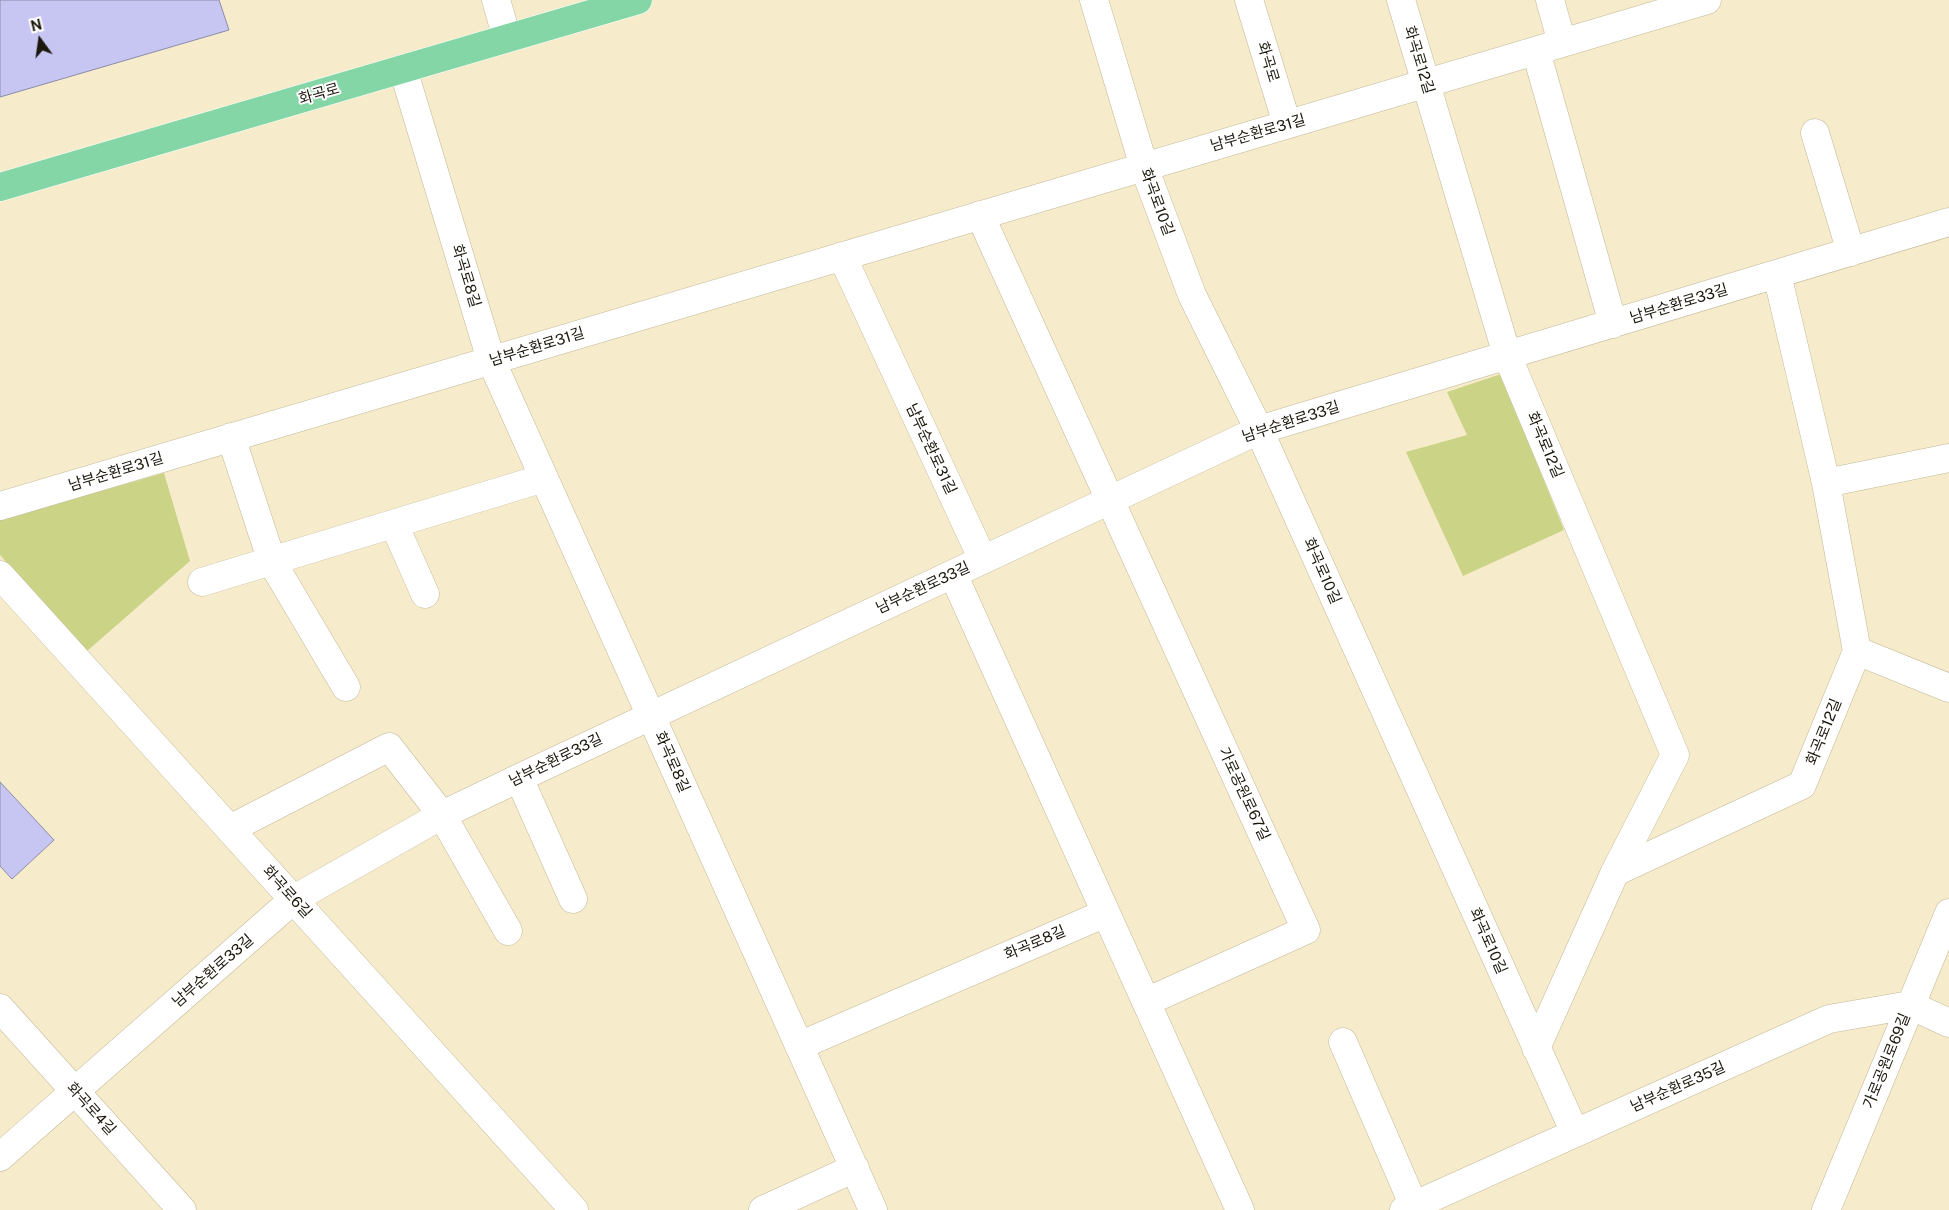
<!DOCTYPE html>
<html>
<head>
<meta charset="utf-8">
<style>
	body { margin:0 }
	#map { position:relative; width:1949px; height:1210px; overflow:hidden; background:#f6eccb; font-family:"Public Sans",sans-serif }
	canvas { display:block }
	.north { position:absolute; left:15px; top:15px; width:50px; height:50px; -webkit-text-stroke:4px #fff; paint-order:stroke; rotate:346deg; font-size:14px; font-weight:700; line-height:20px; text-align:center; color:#1c180d }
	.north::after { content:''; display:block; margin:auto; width:18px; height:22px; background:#1c180d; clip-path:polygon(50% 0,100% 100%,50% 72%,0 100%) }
</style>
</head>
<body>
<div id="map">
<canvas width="1949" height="1210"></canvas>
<div class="north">N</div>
</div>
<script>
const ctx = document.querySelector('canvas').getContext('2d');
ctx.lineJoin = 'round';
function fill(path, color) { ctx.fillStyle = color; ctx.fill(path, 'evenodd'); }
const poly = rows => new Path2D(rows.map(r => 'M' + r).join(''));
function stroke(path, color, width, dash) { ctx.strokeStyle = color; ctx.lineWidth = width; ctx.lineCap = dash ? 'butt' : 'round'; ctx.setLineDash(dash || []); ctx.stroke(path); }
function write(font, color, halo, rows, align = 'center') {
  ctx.font = font + ' "Public Sans","Noto Sans KR",sans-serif'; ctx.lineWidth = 4; ctx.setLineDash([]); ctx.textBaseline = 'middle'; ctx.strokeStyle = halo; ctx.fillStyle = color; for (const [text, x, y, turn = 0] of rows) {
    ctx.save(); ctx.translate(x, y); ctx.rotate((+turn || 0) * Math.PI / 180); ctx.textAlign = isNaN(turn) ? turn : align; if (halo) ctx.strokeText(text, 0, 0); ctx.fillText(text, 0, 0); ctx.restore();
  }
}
fill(poly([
	[1501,374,1564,530,1463,576,1406,452,1467,435,1447,392],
	[164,473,190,561,86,652,0,555,0,520]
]), '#cbd486');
const building = poly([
	[0,0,219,0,229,30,0,97,0,0],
	[0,782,54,840,12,879,0,866,0,782]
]);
fill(building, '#c7c6f3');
stroke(building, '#8b8ba9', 1);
const minor = poly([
	[496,0,507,38],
	[1094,0,1144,167,1192,295,1259,430,1575,1133],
	[1249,0,1287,124],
	[1401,0,1507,355,1675,755,1615,872,1536,1048],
	[1550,0,1562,43],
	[1536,51,1613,324],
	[403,69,491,360,873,1210],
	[1815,133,1851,252],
	[980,215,1306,930,1146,1002],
	[842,256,983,560],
	[231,437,272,562,346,687],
	[1826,483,1949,458],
	[0,506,1707,0],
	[394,524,425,594],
	[953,574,1240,1210],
	[0,575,574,1210],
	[202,582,544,478],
	[1857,651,1949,688],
	[519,778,573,899],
	[230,829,389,747,442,815,508,931],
	[1615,872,1802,785,1857,651,1826,483,1777,274],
	[0,1008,182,1210],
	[1343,1042,1414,1206],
	[799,1046,1106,913],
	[0,1157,294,899,442,815,519,778,1259,430,1949,222],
	[763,1210,855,1168],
	[1404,1210,1829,1019,1910,1005,1949,1023],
	[1826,1210,1949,913]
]);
const major = poly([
	[0,187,638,0]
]);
stroke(minor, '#c2b898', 29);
stroke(major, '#fff', 29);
stroke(minor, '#fff', 28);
stroke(major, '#84d6a7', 28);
write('15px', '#1c180d', '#fff', [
	["화곡로12길",1419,60,73],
	["화곡로",1268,62,73],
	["화곡로",319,94,-16],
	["남부순환로31길",1258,133,-16],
	["화곡로10길",1157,202,70],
	["화곡로8길",466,276,73],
	["남부순환로33길",1679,304,-17],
	["남부순환로31길",537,347,-17],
	["남부순환로33길",1291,422,-18],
	["화곡로12길",1545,445,67],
	["남부순환로31길",931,449,65],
	["남부순환로31길",116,472,-17],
	["화곡로10길",1322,571,66],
	["남부순환로33길",923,588,-25],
	["화곡로12길",1824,732,-68],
	["남부순환로33길",556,760,-26],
	["화곡로8길",672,762,66],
	["가로공원로67길",1244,794,65],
	["화곡로6길",287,892,48],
	["화곡로10길",1488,941,66],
	["화곡로8길",1035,943,-23],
	["남부순환로33길",213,971,-41],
	["가로공원로69길",1887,1061,-68],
	["남부순환로35길",1678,1087,-24],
	["화곡로4길",91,1109,48]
]);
</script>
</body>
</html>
